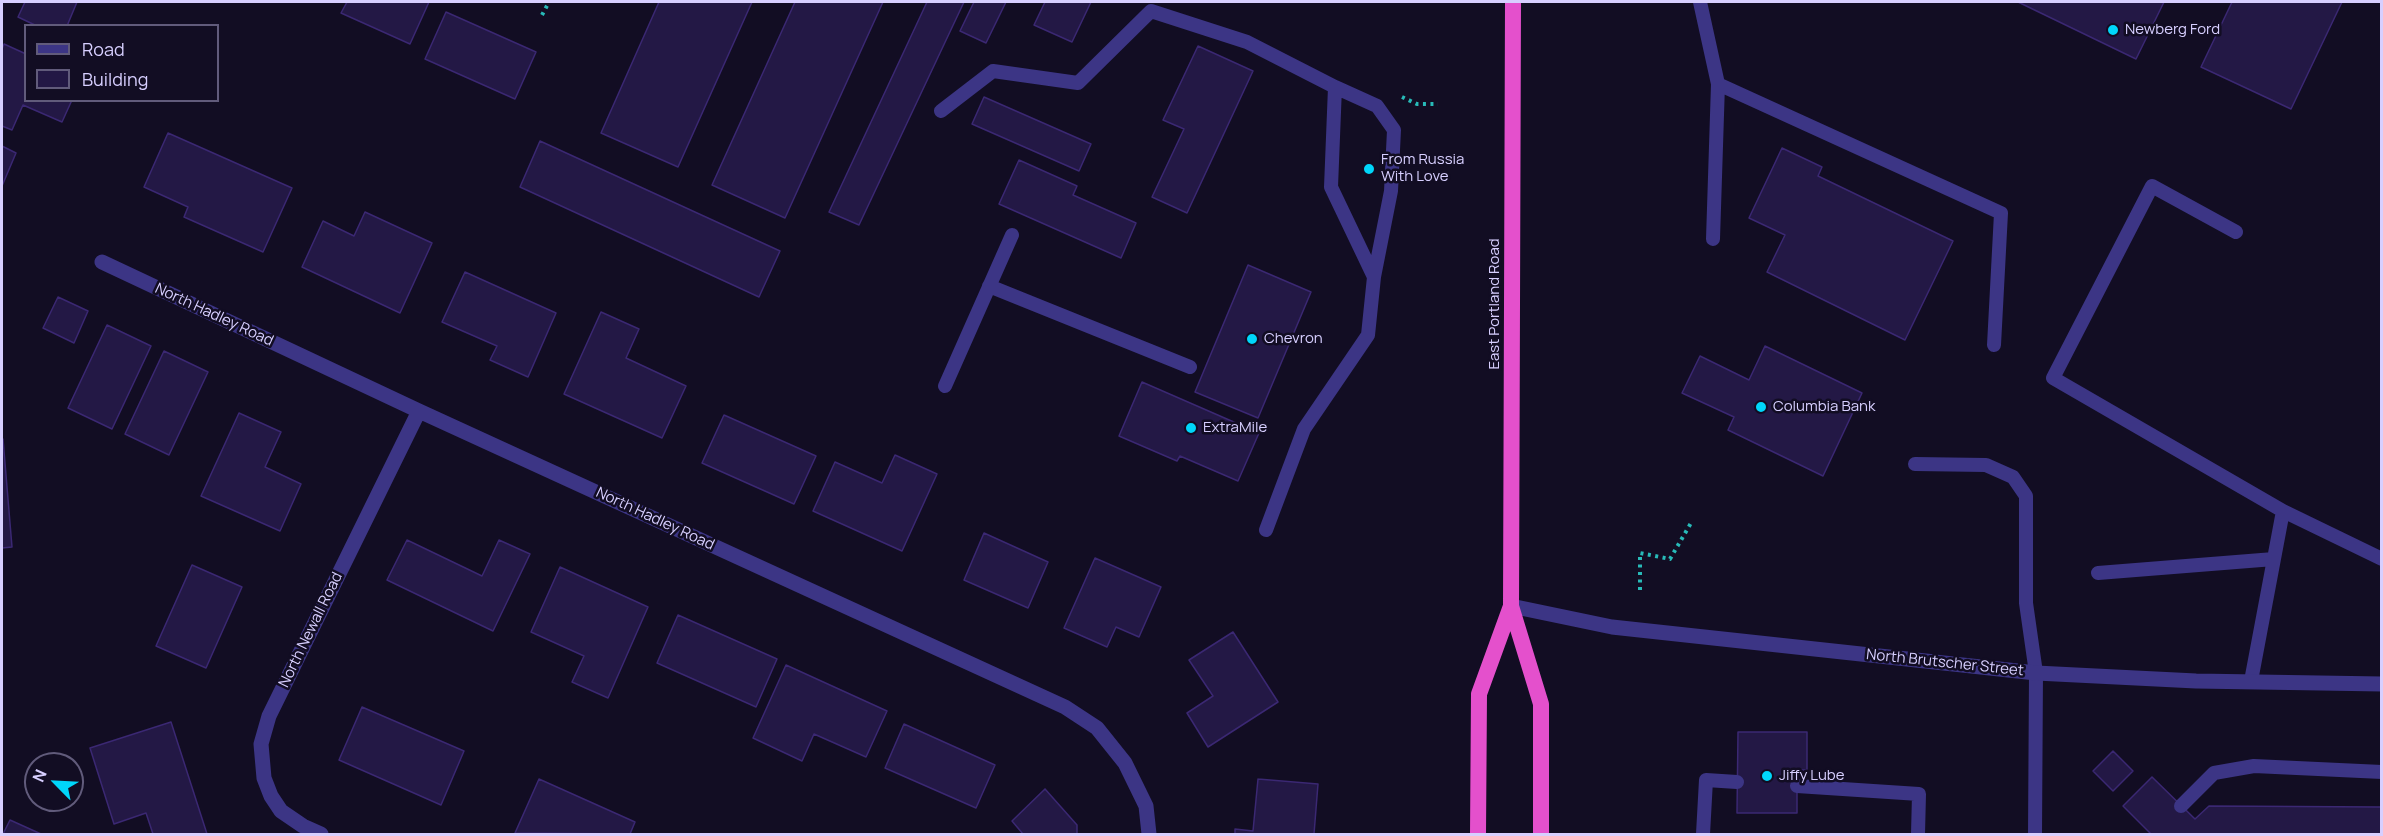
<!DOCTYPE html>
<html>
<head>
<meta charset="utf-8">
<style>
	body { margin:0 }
	#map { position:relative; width:2383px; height:836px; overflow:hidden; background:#120d23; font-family:Manrope,sans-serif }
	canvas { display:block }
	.frame { position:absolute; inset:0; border:3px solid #d7cfff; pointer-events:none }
	.legend { position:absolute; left:24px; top:24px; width:195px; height:78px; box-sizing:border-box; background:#120d23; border:2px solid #615b7b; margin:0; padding:8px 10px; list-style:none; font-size:18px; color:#d7cfff }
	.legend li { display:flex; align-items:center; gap:12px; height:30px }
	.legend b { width:30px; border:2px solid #615b7b }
	.north { position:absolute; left:24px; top:752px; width:60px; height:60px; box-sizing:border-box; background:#120d23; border:2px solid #615b7b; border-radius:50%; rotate:294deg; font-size:16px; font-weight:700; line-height:24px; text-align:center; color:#d7cfff }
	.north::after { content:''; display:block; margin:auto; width:21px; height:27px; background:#00d6fa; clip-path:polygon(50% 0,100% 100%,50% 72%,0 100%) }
</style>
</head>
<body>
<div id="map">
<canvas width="2383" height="836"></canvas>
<div class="frame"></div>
<ul class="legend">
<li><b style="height:8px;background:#3c3585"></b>Road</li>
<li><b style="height:16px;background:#231845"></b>Building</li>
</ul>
<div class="north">N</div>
</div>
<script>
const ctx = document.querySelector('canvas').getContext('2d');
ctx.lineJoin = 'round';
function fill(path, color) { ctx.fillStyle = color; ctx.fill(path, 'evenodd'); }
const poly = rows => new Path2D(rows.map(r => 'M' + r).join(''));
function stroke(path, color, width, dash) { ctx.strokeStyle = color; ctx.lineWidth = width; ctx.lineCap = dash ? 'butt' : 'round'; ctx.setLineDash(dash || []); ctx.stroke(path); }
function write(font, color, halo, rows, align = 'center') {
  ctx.font = font + ' Manrope,sans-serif'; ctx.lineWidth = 5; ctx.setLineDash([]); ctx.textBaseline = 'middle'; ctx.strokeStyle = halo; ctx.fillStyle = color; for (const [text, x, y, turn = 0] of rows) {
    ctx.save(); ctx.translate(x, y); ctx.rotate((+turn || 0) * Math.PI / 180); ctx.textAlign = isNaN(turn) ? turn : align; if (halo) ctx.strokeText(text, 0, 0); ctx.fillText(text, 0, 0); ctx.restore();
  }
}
const building = poly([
	[25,2,77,2,67,26,37,26,18,17,25,2],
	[347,2,429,2,410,44,341,13,347,2],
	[659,2,752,2,678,167,601,133,659,2],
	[795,2,883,2,785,218,712,185,795,2],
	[927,2,964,2,859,225,829,212,927,2],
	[974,2,1006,2,986,43,960,31,974,2],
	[1045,2,1091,2,1072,42,1034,25,1045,2],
	[2018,2,2164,2,2136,59,2018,2],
	[2232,2,2342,2,2291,109,2201,67,2232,2],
	[446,12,536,52,515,99,425,59,446,12],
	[4,44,26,54,26,100,72,100,62,122,23,105,12,130,2,126,2,49,4,44],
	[1198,46,1253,71,1187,213,1152,197,1184,129,1163,120,1198,46],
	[984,97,1091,144,1079,171,972,124,984,97],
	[168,133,292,188,263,252,184,217,188,207,144,187,168,133],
	[540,141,780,251,759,297,520,187,540,141],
	[2,146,16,153,2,186,2,146],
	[1782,148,1822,167,1818,176,1953,241,1905,340,1767,272,1785,235,1749,218,1782,148],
	[1019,160,1077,186,1073,195,1136,223,1121,258,999,204,1019,160],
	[365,212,432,243,400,313,302,267,323,221,354,236,365,212],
	[1248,265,1311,292,1258,418,1195,392,1248,265],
	[465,272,556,313,528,377,490,360,497,346,442,322,465,272],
	[58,297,88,311,74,343,43,328,58,297],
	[601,312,639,329,626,358,686,386,662,438,564,394,601,312],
	[107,325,151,346,112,429,68,408,107,325],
	[1765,346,1862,393,1823,476,1728,430,1734,417,1682,393,1700,356,1749,380,1765,346],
	[164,351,208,372,169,455,125,434,164,351],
	[1142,382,1259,433,1238,481,1180,456,1177,461,1119,436,1142,382],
	[239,413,281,432,265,467,301,484,280,531,201,496,239,413],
	[724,415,816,456,794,504,702,463,724,415],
	[2,439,3,439,12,547,2,548,2,439],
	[895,455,937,474,902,551,813,511,835,462,882,483,895,455],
	[984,533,1048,562,1028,608,964,580,984,533],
	[407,540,482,576,499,540,530,554,493,631,387,580,407,540],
	[1095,558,1161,587,1139,637,1116,627,1107,647,1064,628,1095,558],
	[192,565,242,587,206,668,156,646,192,565],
	[560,567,648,607,608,698,572,682,584,656,531,632,560,567],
	[678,615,777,659,756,707,657,663,678,615],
	[1233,632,1278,702,1208,747,1187,713,1213,696,1189,660,1233,632],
	[786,665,887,711,866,757,814,734,802,761,753,738,786,665],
	[362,707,464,751,441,805,339,760,362,707],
	[171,722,207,834,153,834,146,813,114,824,90,748,171,722],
	[904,724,995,765,976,808,885,768,904,724],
	[1738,732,1807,732,1807,770,1797,770,1797,813,1737,813,1738,732],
	[2113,751,2133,771,2113,791,2093,771,2113,751],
	[2152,777,2195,819,2209,806,2382,807,2382,834,2151,834,2123,806,2152,777],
	[539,779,635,822,630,834,515,833,539,779],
	[1258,779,1318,784,1314,834,1235,834,1235,829,1253,831,1258,779],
	[1045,789,1077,825,1077,834,1023,834,1012,821,1045,789],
	[10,820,41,834,3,834,10,820]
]);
fill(building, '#231845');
stroke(building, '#3b2873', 1.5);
stroke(poly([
	[542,15,549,2],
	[1402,97,1417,104,1438,104],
	[1640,590,1640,553,1670,559,1691,523]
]), '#28bab8', 4, [3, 4.5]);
stroke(poly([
	[1700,2,1718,84,2001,213,1994,345],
	[1335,87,1377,106,1394,130,1391,191,1374,277],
	[941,111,993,71,1078,83,1151,11,1247,42,1335,87,1331,187,1374,277,1368,335,1304,429,1266,530],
	[2236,232,2152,186,2053,378,2283,511,2251,681],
	[1713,239,1718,84],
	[989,286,1190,367],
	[945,386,1012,235],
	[1915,464,1986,465,2013,477,2026,496,2026,603,2036,673,2035,834],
	[2283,511,2382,559],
	[2098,573,2274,559],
	[1797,786,1919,794,1918,834],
	[2181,806,2214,773,2254,766,2382,772],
	[1703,834,1706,780,1737,782]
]), '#3c3585', 14);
stroke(poly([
	[102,262,419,411,1065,707,1097,728,1125,763,1146,806,1149,834],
	[321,834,303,826,281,811,271,796,264,778,261,744,269,716,419,411]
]), '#3c3585', 15);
stroke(poly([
	[1511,606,1612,627,2036,673,2196,681,2382,684]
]), '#3c3585', 15);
stroke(poly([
	[1513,2,1511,606,1541,704,1541,834],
	[1478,834,1479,694,1511,606]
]), '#e450cc', 16);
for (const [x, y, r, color] of [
	[2113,30,6,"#00d6fa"],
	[1369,169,6,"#00d6fa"],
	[1252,339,6,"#00d6fa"],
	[1761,407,6,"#00d6fa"],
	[1191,428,6,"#00d6fa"],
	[1767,776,6,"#00d6fa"]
]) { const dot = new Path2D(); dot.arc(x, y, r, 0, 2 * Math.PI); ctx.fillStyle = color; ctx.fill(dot); stroke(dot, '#120d23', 2); }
write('15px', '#d7cfff', '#120d23', [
	["Newberg Ford",2125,30],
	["From Russia",1381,160],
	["With Love",1381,177],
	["Chevron",1264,339],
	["Columbia Bank",1773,407],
	["ExtraMile",1203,428],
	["Jiffy Lube",1779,776]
], 'left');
write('15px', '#d7cfff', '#120d23', [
	["East Portland Road",1495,304,-90],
	["North Hadley Road",214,315,25],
	["North Hadley Road",655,519,25],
	["North Newall Road",311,630,-64],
	["North Brutscher Street",1945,663,6]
]);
</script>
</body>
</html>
